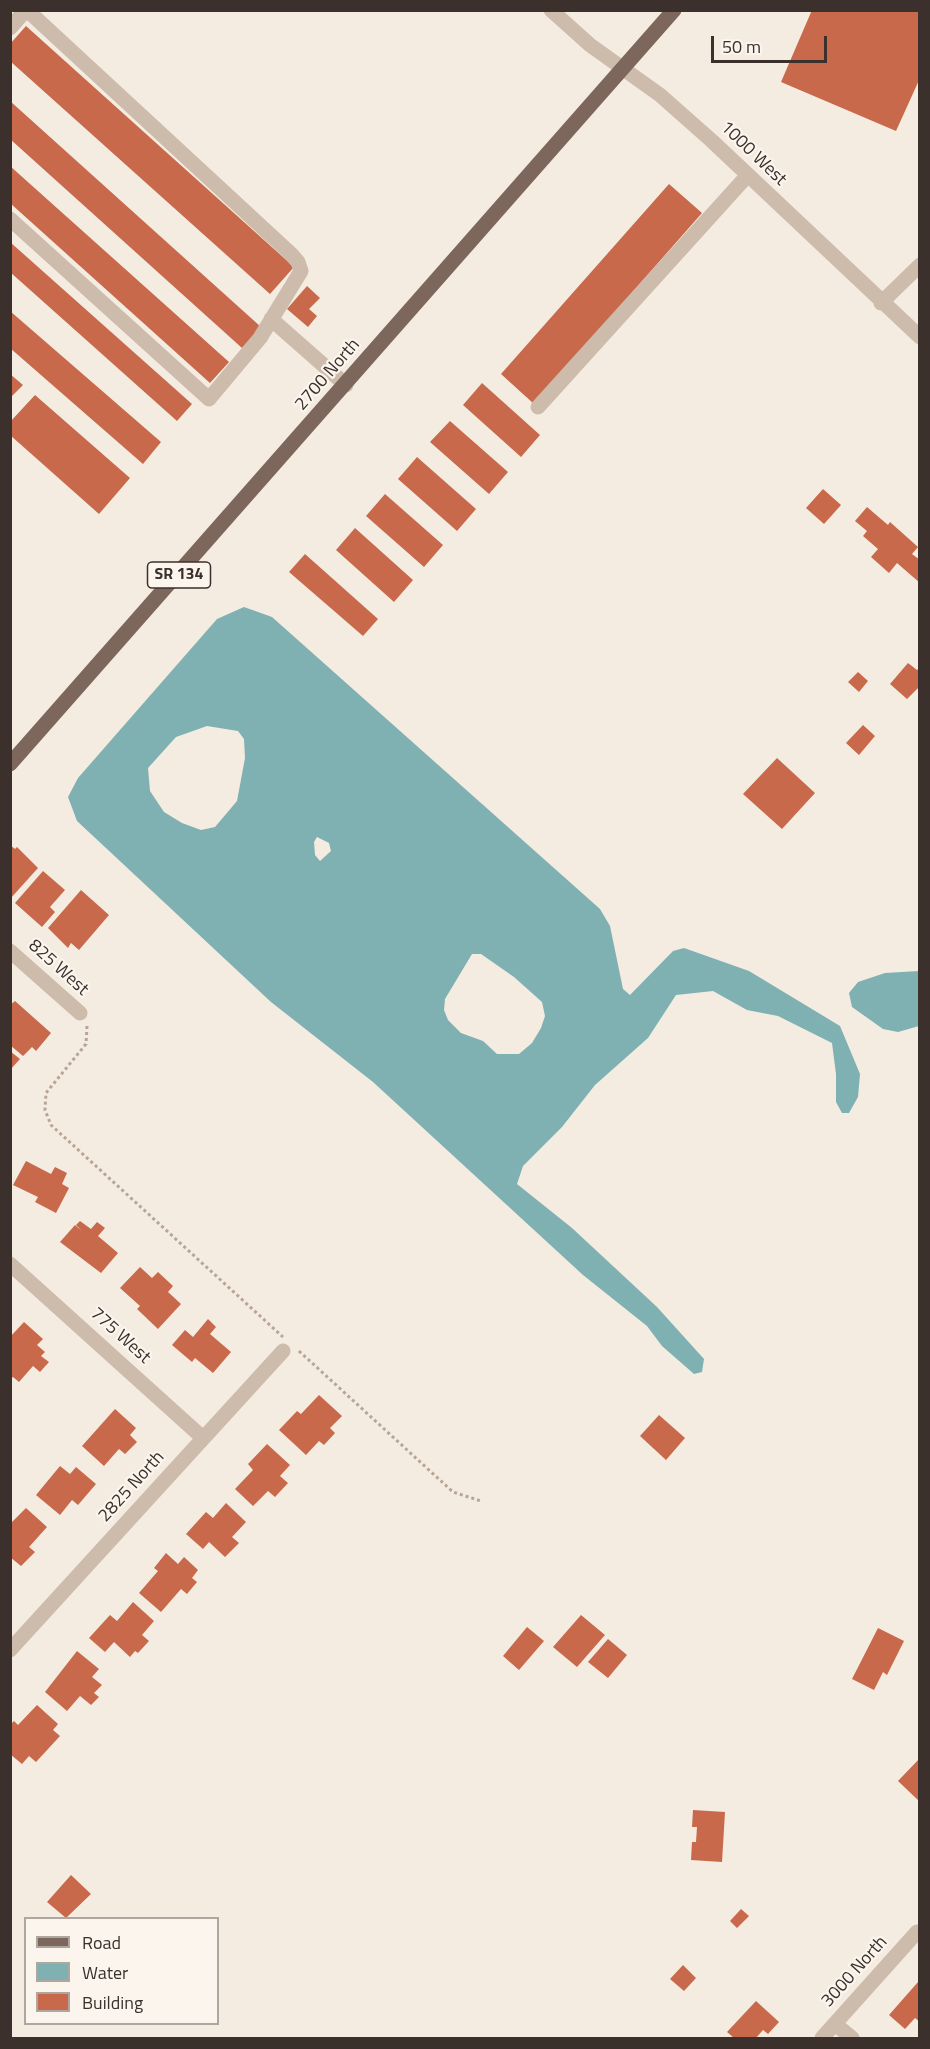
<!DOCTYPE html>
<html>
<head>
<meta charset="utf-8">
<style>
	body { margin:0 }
	#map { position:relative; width:930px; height:2049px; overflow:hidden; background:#f4ebe1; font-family:"Titillium Web",sans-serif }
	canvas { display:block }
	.frame { position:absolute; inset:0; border:12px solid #3b302b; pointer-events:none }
	.legend { position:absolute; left:24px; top:1917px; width:195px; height:108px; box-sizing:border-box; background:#fbf5ee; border:2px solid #aea6a0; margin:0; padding:8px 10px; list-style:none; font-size:18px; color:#3b302b }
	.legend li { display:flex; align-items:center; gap:12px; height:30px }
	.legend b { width:30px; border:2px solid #aea6a0 }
	.scale { position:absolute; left:711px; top:36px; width:116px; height:27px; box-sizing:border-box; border:3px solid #3b302b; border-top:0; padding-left:8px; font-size:18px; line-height:21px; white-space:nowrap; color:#3b302b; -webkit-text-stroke:4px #fbf5ee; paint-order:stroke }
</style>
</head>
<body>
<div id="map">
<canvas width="930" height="2049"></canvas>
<div class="frame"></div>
<ul class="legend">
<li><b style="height:8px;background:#7d675c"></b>Road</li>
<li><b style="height:16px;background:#7fb0b2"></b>Water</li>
<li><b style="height:16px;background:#c8694b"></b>Building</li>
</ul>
<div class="scale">50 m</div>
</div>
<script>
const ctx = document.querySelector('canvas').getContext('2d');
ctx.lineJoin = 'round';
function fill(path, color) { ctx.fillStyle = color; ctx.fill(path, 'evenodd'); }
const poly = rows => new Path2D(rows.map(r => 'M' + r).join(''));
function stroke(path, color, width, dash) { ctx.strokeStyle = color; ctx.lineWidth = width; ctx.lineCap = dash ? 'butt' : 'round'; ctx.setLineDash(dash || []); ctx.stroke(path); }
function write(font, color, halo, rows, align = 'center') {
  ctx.font = font + ' "Titillium Web",sans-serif'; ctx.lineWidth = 4.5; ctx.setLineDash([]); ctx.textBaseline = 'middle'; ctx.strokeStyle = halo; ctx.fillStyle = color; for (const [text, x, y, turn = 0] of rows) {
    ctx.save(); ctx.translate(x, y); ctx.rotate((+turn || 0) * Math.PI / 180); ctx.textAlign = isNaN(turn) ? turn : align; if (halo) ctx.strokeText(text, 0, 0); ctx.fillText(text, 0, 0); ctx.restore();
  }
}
fill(poly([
	[244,607,272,617,600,909,610,926,623,989,630,995,673,951,684,948,749,971,840,1026,860,1074,858,1097,849,1113,842,1113,836,1102,836,1074,832,1043,778,1016,747,1010,713,991,676,995,648,1038,595,1085,562,1127,523,1166,517,1184,572,1228,657,1307,704,1359,702,1372,694,1374,662,1346,647,1326,583,1275,373,1082,271,1002,77,821,68,797,78,778,217,619],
	[207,726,238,731,244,739,245,758,237,801,215,827,201,830,182,823,164,812,150,791,148,768,176,737],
	[317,837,329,843,331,851,320,861,315,855,314,842],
	[472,954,481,954,514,977,542,1002,545,1016,541,1028,532,1043,519,1054,497,1054,483,1041,461,1033,448,1020,444,1010,445,999],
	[919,971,919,1026,898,1032,883,1029,852,1007,849,993,858,982,885,973]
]), '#7fb0b2');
fill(poly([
	[812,10,920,10,920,78,896,131,781,82],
	[26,26,294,267,270,294,10,61,10,44],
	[10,101,261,327,242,348,10,139],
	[10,166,229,362,210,383,10,203],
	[669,184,702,213,534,404,501,374],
	[10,242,192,404,177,421,10,272],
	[307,286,320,298,309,309,317,316,308,327,287,309],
	[10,311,161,442,143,464,10,348],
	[10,374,23,385,10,398],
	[482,383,540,435,521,457,463,405],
	[35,395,130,478,99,514,10,435,10,422],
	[450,421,508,472,489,494,430,442],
	[417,457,476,509,457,531,398,479],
	[823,489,841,505,824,524,806,508],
	[385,494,443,545,424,567,366,516],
	[867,507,888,525,890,522,918,547,912,554,920,560,920,583,897,563,889,573,871,557,878,549,863,536,867,531,855,521],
	[355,528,413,580,394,602,336,550],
	[305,554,378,619,363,636,289,572],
	[908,663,917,670,920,667,920,686,907,699,890,684],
	[858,672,868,681,859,692,848,682],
	[863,725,875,736,859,755,846,743],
	[777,758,815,793,782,829,743,794],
	[10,845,15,849,17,847,38,868,10,899],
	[43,871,65,890,50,907,55,912,42,927,15,903],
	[81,890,109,915,79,950,71,943,68,948,48,928],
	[15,1001,51,1033,36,1051,32,1047,23,1056,10,1045,10,1005],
	[10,1051,20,1059,10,1070],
	[26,1161,51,1174,55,1167,67,1173,62,1184,69,1188,56,1213,35,1202,38,1197,13,1185],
	[80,1221,91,1229,97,1222,105,1228,98,1236,118,1253,101,1273,60,1242,75,1225,82,1231,76,1225],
	[140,1267,152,1278,158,1272,173,1286,168,1292,181,1304,158,1329,137,1309,140,1306,120,1288],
	[208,1319,216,1327,210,1334,231,1352,213,1373,195,1358,192,1362,172,1345,185,1330,193,1337],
	[24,1322,43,1339,37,1345,45,1352,41,1356,49,1362,40,1372,33,1366,19,1382,13,1377,10,1379,10,1337],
	[319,1395,342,1416,330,1428,335,1433,324,1445,319,1441,306,1455,279,1430,297,1411,301,1414],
	[115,1409,136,1428,130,1435,137,1442,125,1454,119,1449,104,1466,82,1446],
	[659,1415,685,1438,666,1460,640,1436],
	[267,1444,290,1465,280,1476,288,1483,275,1497,268,1491,253,1506,235,1489,253,1470,248,1464],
	[60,1466,70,1474,76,1467,96,1484,78,1505,72,1500,60,1515,36,1495],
	[226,1503,246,1522,232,1537,239,1543,225,1557,209,1542,203,1549,186,1534,206,1512,213,1518],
	[26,1508,47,1527,29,1547,35,1552,21,1566,10,1557,10,1524],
	[166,1553,178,1564,184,1557,198,1570,192,1578,197,1582,187,1594,181,1589,161,1612,139,1593,158,1571,154,1568],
	[133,1602,154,1621,142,1635,149,1641,138,1653,135,1651,130,1657,114,1642,105,1652,89,1638,110,1615,117,1621],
	[581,1615,605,1635,577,1667,553,1647],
	[527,1627,544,1641,519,1670,503,1656],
	[878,1628,904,1641,887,1675,883,1672,874,1690,852,1679],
	[608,1639,627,1655,608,1678,588,1662],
	[77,1651,99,1669,92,1677,102,1685,94,1693,99,1697,91,1705,80,1696,67,1711,45,1692],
	[37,1705,58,1724,53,1730,60,1736,36,1762,29,1756,22,1764,10,1754,10,1725,14,1721,18,1725],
	[920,1758,920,1802,898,1781],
	[693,1810,725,1812,722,1862,691,1860,692,1842,696,1842,697,1827,692,1827],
	[71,1875,91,1894,66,1918,47,1902],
	[741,1909,749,1916,737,1928,730,1921],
	[683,1965,696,1978,684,1991,670,1979],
	[918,1982,920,2022,915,2018,905,2029,889,2015],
	[756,2001,779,2022,768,2034,763,2030,756,2038,734,2038,727,2032]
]), '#c8694b');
stroke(poly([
	[87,1026,86,1044,46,1093,45,1110,51,1125,283,1337],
	[299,1351,453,1492,481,1501]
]), '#b9a596', 3, [3, 3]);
stroke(poly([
	[551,10,590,45,660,95,712,141,920,337],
	[10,28,26,10],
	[10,219,209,399,260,338,301,271,298,262,291,254,27,10],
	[881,303,920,265],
	[271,319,346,385],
	[538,407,747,176],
	[10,951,80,1013],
	[10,1264,203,1438],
	[10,1650,283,1351],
	[835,2024,852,2038],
	[822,2038,917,1932]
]), '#cdbbac', 15);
stroke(poly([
	[10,764,674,10]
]), '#7d675c', 15);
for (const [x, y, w] of [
	[179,575,63]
]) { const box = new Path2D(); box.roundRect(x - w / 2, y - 13, w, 26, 4.5); ctx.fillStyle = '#fbf5ee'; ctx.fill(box); stroke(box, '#3b302b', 1.5); }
write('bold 16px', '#3b302b', null, [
	["SR 134",179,575]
]);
write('18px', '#3b302b', '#fbf5ee', [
	["1000 West",753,154,44],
	["2700 North",328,375,-49],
	["825 West",58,968,42],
	["775 West",120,1336,42],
	["2825 North",132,1487,-48],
	["3000 North",855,1972,-48]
]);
</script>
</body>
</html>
